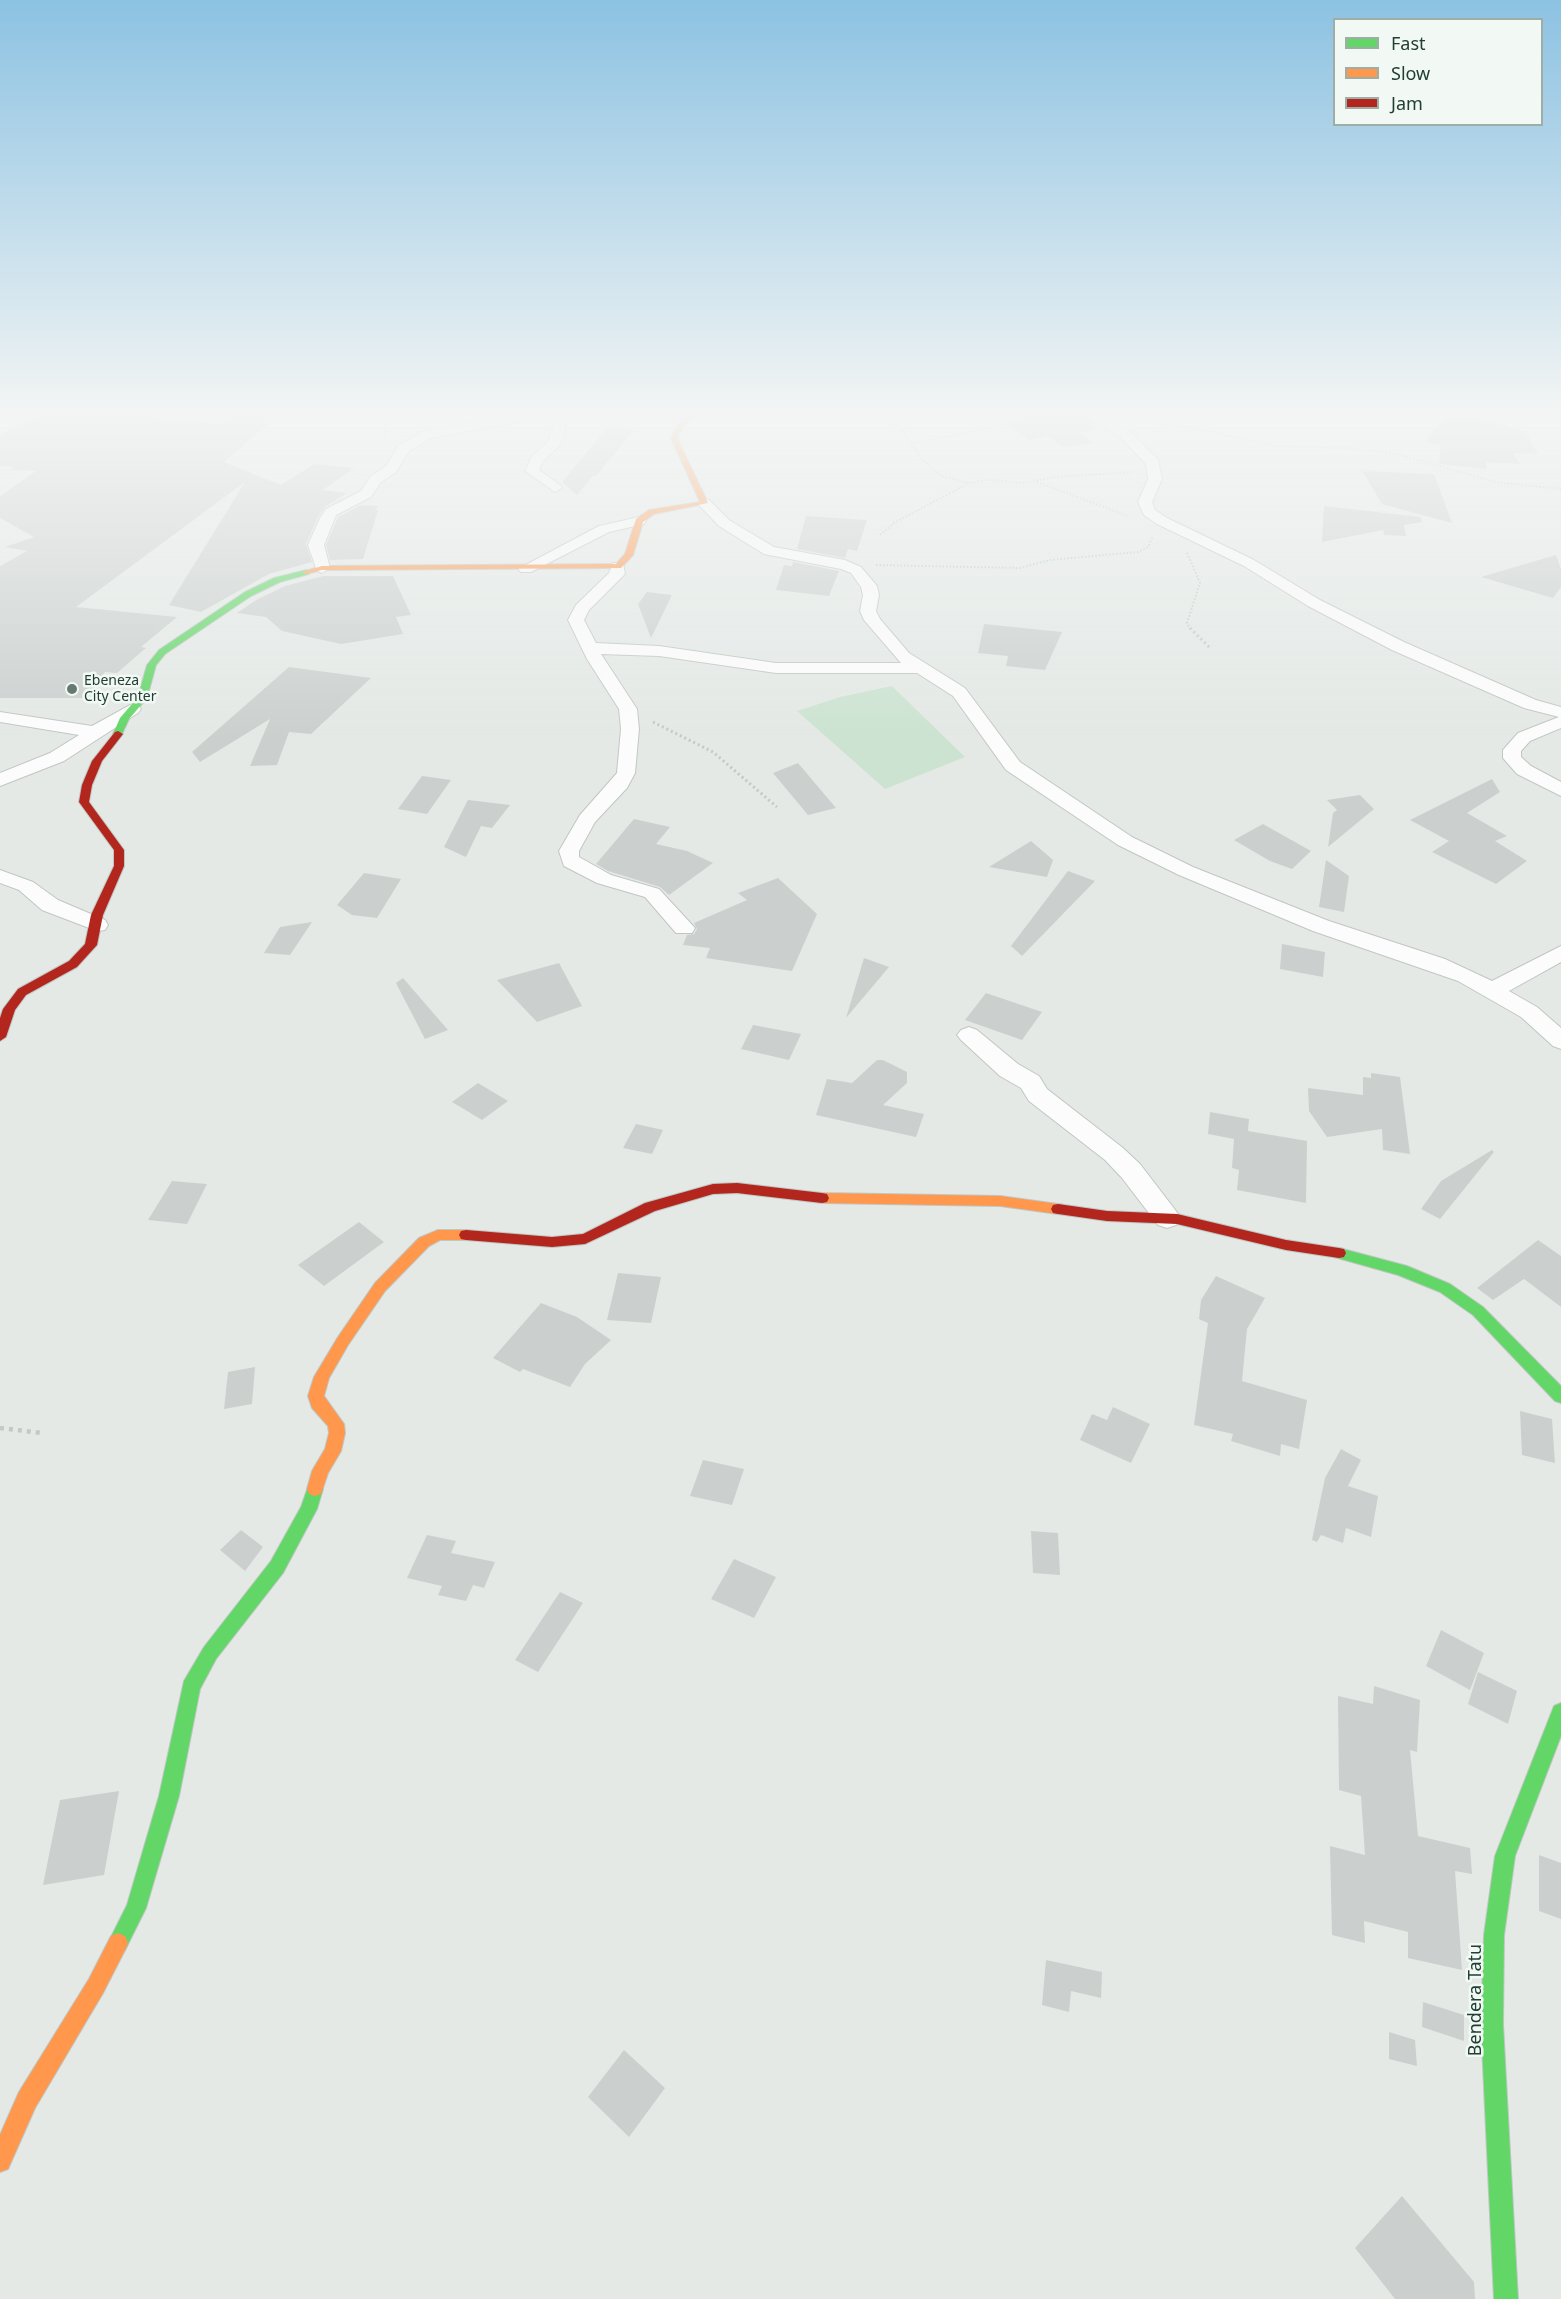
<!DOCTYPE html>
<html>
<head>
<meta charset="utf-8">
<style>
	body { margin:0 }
	#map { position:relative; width:1561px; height:2299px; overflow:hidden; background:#e4e9e6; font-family:"Noto Sans",sans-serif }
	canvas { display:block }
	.legend { position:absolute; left:1333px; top:18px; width:210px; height:108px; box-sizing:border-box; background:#f2f9f5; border:2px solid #9eaea7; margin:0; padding:8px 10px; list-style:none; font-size:18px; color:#213e33 }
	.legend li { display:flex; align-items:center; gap:12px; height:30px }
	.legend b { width:30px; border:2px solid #9eaea7 }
</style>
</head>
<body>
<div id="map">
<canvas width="1561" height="2299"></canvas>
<ul class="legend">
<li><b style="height:8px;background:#63d668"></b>Fast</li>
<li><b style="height:8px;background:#ff974d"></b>Slow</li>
<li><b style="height:8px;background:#b3261e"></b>Jam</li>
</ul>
</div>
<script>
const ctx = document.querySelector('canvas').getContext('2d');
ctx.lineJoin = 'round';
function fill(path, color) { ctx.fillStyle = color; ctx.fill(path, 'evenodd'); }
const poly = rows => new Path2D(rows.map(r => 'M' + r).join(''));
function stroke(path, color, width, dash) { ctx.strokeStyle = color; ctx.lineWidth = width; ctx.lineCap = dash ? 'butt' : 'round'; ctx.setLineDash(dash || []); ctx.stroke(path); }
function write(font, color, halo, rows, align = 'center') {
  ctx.font = font + ' "Noto Sans",sans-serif'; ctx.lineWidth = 5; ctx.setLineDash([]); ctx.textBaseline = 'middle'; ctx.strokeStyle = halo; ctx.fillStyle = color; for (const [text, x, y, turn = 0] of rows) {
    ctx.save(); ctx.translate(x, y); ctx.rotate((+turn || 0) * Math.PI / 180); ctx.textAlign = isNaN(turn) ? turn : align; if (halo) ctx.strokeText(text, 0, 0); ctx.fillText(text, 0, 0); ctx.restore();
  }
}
fill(poly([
	[892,686,965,757,885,789,797,711,840,697]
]), '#cce3d1');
fill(poly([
	[35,416,152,416,220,424,233,416,278,416,224,462,281,485,314,464,354,468,323,490,347,493,325,507,318,517,306,544,312,562,269,574,201,612,169,605,245,482,76,607,177,617,141,647,146,648,117,673,105,672,86,698,0,698,0,566,27,551,5,547,34,537,0,518,0,496,36,471,10,470,13,467,0,466,0,435],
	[1020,416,1085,416,1094,423,1095,429,1078,432,1094,443,1062,447,1048,436,1028,440,1006,424,1024,419],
	[1447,416,1482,417,1526,432,1538,454,1513,453,1520,464,1486,462,1487,469,1439,464,1441,445,1424,442],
	[607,428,634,430,596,476,593,476,577,495,562,482],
	[1362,471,1434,474,1452,523,1382,504],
	[361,505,379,506,375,510,378,510,363,559,330,560,326,545,338,517],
	[1324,506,1421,517,1422,522,1404,525,1406,536,1384,535,1383,530,1322,542],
	[806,516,867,520,857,551,848,549,845,558,797,549],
	[1556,555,1561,569,1561,587,1553,598,1481,577],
	[793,562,839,571,829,596,776,590,784,565,792,566],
	[323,576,393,576,411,615,396,617,403,634,341,644,282,631,266,617,237,613,256,600,285,586],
	[647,592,672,595,651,638,638,604],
	[984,624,1062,632,1045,670,1006,666,1008,656,978,653],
	[289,667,371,678,311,734,289,732,277,765,250,766,270,719,200,762,192,752],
	[798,763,836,808,808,815,773,773],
	[422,776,451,780,427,814,398,809],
	[1492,779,1500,792,1467,813,1507,836,1495,841,1527,861,1496,884,1432,852,1449,841,1410,820],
	[1360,795,1374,809,1328,847,1333,813,1337,810,1327,800],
	[468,800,510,805,492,828,481,826,466,857,444,847],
	[634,819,670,827,656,844,687,851,713,863,669,895,660,887,608,871,596,864],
	[1263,824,1311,851,1292,869,1270,861,1234,840],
	[1031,841,1053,860,1047,877,989,867],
	[1326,860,1349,876,1344,912,1319,907],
	[1068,871,1095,881,1022,956,1011,946],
	[364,873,401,879,377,918,352,915,337,905],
	[778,878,817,914,792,971,706,958,710,948,683,945,687,935,694,934,697,929,694,923,747,900,738,893],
	[312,922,290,955,264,953,280,927],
	[1282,944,1325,952,1323,977,1280,969],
	[864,958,889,967,846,1018],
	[559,963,582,1006,537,1022,497,980],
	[403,978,448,1030,425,1039,396,983],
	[986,993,1042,1012,1022,1040,965,1020],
	[753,1025,801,1034,789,1060,741,1049],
	[877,1060,883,1060,907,1072,907,1083,883,1105,924,1114,916,1137,816,1115,827,1079,852,1083],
	[1371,1073,1400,1077,1410,1154,1383,1150,1382,1129,1327,1137,1309,1111,1308,1088,1363,1095,1363,1077,1371,1078],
	[478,1083,508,1101,482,1120,452,1102],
	[1210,1112,1249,1119,1248,1131,1307,1141,1306,1203,1237,1190,1239,1170,1232,1168,1234,1139,1208,1134],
	[636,1124,663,1130,652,1154,623,1148],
	[1492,1150,1494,1152,1440,1219,1421,1209,1441,1181],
	[172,1181,207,1184,187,1224,148,1220],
	[359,1222,384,1242,324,1286,298,1265],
	[1538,1240,1561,1256,1561,1307,1524,1279,1493,1300,1477,1288],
	[618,1273,661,1277,651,1323,607,1320],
	[1216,1276,1265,1298,1247,1329,1242,1381,1307,1400,1299,1449,1281,1444,1280,1456,1231,1441,1233,1434,1194,1425,1208,1323,1199,1319,1201,1300],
	[541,1303,577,1317,611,1340,585,1364,570,1387,523,1369,520,1372,493,1358],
	[255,1367,252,1404,224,1409,228,1372],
	[1113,1407,1150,1424,1131,1463,1080,1440,1092,1414,1107,1420],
	[1520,1411,1552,1419,1555,1463,1522,1455],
	[1341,1449,1361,1460,1348,1486,1378,1496,1371,1537,1346,1528,1343,1543,1321,1535,1317,1542,1312,1540,1325,1478],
	[703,1460,744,1469,732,1505,690,1496],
	[241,1530,263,1547,245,1571,220,1550],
	[1031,1531,1058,1533,1060,1575,1033,1573],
	[427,1535,456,1541,451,1553,495,1562,484,1588,473,1585,466,1601,438,1595,442,1586,407,1578],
	[734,1559,776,1577,754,1618,711,1599],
	[560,1592,583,1603,538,1672,515,1660],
	[1441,1630,1484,1653,1470,1690,1426,1666],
	[1478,1672,1517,1691,1508,1724,1468,1704],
	[1374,1686,1420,1700,1417,1752,1410,1750,1418,1836,1470,1848,1472,1874,1455,1871,1462,1970,1408,1958,1408,1932,1364,1921,1365,1943,1332,1935,1330,1846,1365,1855,1361,1796,1339,1790,1338,1696,1373,1704],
	[119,1791,104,1875,43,1885,60,1800],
	[1539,1855,1561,1863,1561,1919,1539,1911],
	[1046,1960,1102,1972,1101,1998,1071,1991,1069,2012,1042,2005],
	[1423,2002,1464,2015,1464,2041,1422,2027],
	[1389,2032,1415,2040,1417,2066,1389,2059],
	[624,2050,665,2088,629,2137,588,2097],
	[1402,2196,1474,2282,1475,2299,1395,2299,1355,2248]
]), '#cbd0ce');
const street = poly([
	[506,416,533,416,527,420,431,438,409,451,396,472,380,483,371,497,336,515,324,545,330,568,322,573,317,571,308,545,320,518,326,509,361,491,370,477,386,466,399,445,422,432,506,416],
	[550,416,562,416,566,424,561,444,543,461,539,470,560,485,562,488,555,492,525,471,532,456,548,442,554,424,550,416],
	[1087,416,1103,416,1130,431,1158,460,1162,479,1152,502,1155,510,1167,518,1254,560,1320,600,1404,642,1536,700,1561,707,1561,728,1530,741,1521,751,1521,757,1531,766,1561,782,1561,796,1517,774,1503,758,1503,750,1518,733,1559,717,1524,708,1392,650,1308,606,1244,566,1157,524,1144,515,1138,502,1148,479,1146,464,1120,437,1087,416],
	[704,499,709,500,729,520,774,547,845,560,861,567,877,586,879,595,876,611,880,619,909,653,965,688,1020,762,1132,837,1193,867,1329,921,1445,959,1492,981,1561,946,1561,962,1509,991,1537,1007,1561,1028,1561,1049,1553,1046,1521,1017,1458,981,1313,931,1179,875,1118,845,1006,770,953,696,917,673,776,673,659,656,601,654,637,709,639,729,635,773,627,788,595,822,579,851,579,857,611,875,659,889,695,928,692,933,676,933,645,897,597,883,564,866,559,851,580,815,617,773,621,729,619,709,587,659,568,620,576,605,609,573,613,563,623,563,625,574,589,610,584,620,596,643,659,646,776,663,901,663,864,620,860,611,863,595,861,587,851,573,841,569,764,554,719,526,697,503,704,499],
	[639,517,644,518,646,521,644,524,609,532,531,572,521,572,518,569,599,526,639,517],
	[132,704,138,705,141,709,138,713,64,761,0,786,0,773,50,753,79,735,0,722,0,712,92,726,132,704],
	[0,870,33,882,58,900,105,920,108,925,105,930,97,931,42,910,19,890,0,883,0,870],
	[969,1027,977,1030,1018,1064,1039,1076,1047,1089,1123,1148,1140,1164,1176,1211,1180,1218,1176,1225,1167,1228,1158,1225,1122,1178,1105,1160,1029,1101,1021,1088,1000,1076,961,1040,957,1035,961,1030,969,1027]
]);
const fast = poly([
	[306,570,310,572,309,574,280,582,251,596,165,654,156,665,147,698,129,719,121,736,115,736,113,734,120,718,138,697,147,665,159,650,245,592,274,578,306,570],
	[1339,1248,1407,1266,1450,1284,1483,1307,1561,1386,1561,1403,1555,1401,1473,1315,1440,1292,1398,1275,1334,1257,1332,1253,1334,1249,1339,1248],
	[315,1482,321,1484,323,1489,317,1509,283,1573,216,1659,200,1689,179,1796,146,1908,125,1950,118,1953,111,1950,108,1943,127,1905,159,1796,184,1681,204,1647,271,1561,301,1507,309,1484,315,1482],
	[1561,1703,1561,1736,1515,1856,1504,1935,1503,2024,1518,2299,1494,2299,1481,2024,1484,1935,1495,1856,1554,1706,1561,1703]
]);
const slow = poly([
	[687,416,695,416,684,425,677,438,708,503,654,514,643,522,633,555,621,568,322,570,306,574,302,572,322,566,616,564,625,554,636,519,649,510,700,502,671,438,679,423,687,416],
	[822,1193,1000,1196,1058,1204,1063,1205,1065,1209,1063,1213,1058,1214,1000,1206,822,1203,817,1202,815,1198,817,1194,822,1193],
	[438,1230,466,1230,471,1231,473,1235,471,1239,466,1240,440,1240,429,1246,385,1291,348,1345,329,1378,324,1396,344,1424,345,1433,341,1451,328,1473,321,1494,315,1496,309,1494,307,1489,312,1471,325,1449,329,1433,328,1426,312,1408,308,1396,314,1377,338,1337,375,1283,419,1238,438,1230],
	[118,1933,125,1936,128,1943,125,1950,103,1993,35,2108,8,2169,0,2172,0,2135,19,2092,89,1979,111,1936,118,1933]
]);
const jam = poly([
	[118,731,123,734,102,761,92,785,89,802,124,850,124,866,103,915,97,945,77,967,26,995,15,1010,6,1037,0,1041,0,1018,3,1009,18,989,69,961,85,944,91,915,114,866,114,850,79,802,82,785,92,761,115,732,118,731],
	[737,1183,822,1193,827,1194,829,1198,827,1202,822,1203,737,1193,713,1194,655,1211,585,1244,552,1247,466,1240,461,1239,459,1235,461,1231,466,1230,552,1237,583,1234,645,1203,713,1184,737,1183],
	[1058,1204,1107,1211,1177,1214,1286,1240,1339,1248,1344,1249,1346,1253,1344,1257,1339,1258,1286,1250,1177,1224,1107,1221,1058,1214,1053,1213,1051,1209,1053,1205,1058,1204]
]);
stroke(street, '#c1c6c3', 2);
stroke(fast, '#bfc7c3', 2);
stroke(slow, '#bfc7c3', 2);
stroke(jam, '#bfc7c3', 2);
stroke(poly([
	[858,416,895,425,903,431,920,457,941,476,969,483],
	[1140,421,1182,426,1274,446,1348,448,1397,454,1495,482,1561,489],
	[385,439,385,425,392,416],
	[911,444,985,429,1027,416],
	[1037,482,1128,516],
	[880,535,894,523,969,483,988,480,1024,483,1055,477,1134,472],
	[1187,553,1200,583,1187,623,1191,630],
	[876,565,1020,568,1050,560,1138,552,1148,547,1153,536]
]), '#c1cac6', 2, [1.5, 2]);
stroke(poly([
	[1190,628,1210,648],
	[653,722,713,752,777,807]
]), '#c1cac6', 3, [2, 3]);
stroke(poly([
	[0,1428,42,1433]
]), '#c1cac6', 4.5, [4, 5]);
fill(street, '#fbfcfb');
fill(fast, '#63d668');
fill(slow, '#ff974d');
fill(jam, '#b3261e');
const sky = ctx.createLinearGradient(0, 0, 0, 738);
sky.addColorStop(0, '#8cc2e2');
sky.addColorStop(0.56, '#f3f5f4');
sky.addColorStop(1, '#f3f5f400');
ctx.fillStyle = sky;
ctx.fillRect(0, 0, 1561, 738);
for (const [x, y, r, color] of [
	[72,689,6,"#657a72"]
]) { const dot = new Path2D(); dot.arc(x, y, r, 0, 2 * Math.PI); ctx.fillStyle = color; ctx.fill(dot); stroke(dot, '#f2f9f5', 2); }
write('14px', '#213e33', '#f2f9f5', [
	["Ebeneza",84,681],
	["City Center",84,697]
], 'left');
write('18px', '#213e33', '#f2f9f5', [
	["Bendera Tatu",1476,2000,-90]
]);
</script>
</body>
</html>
